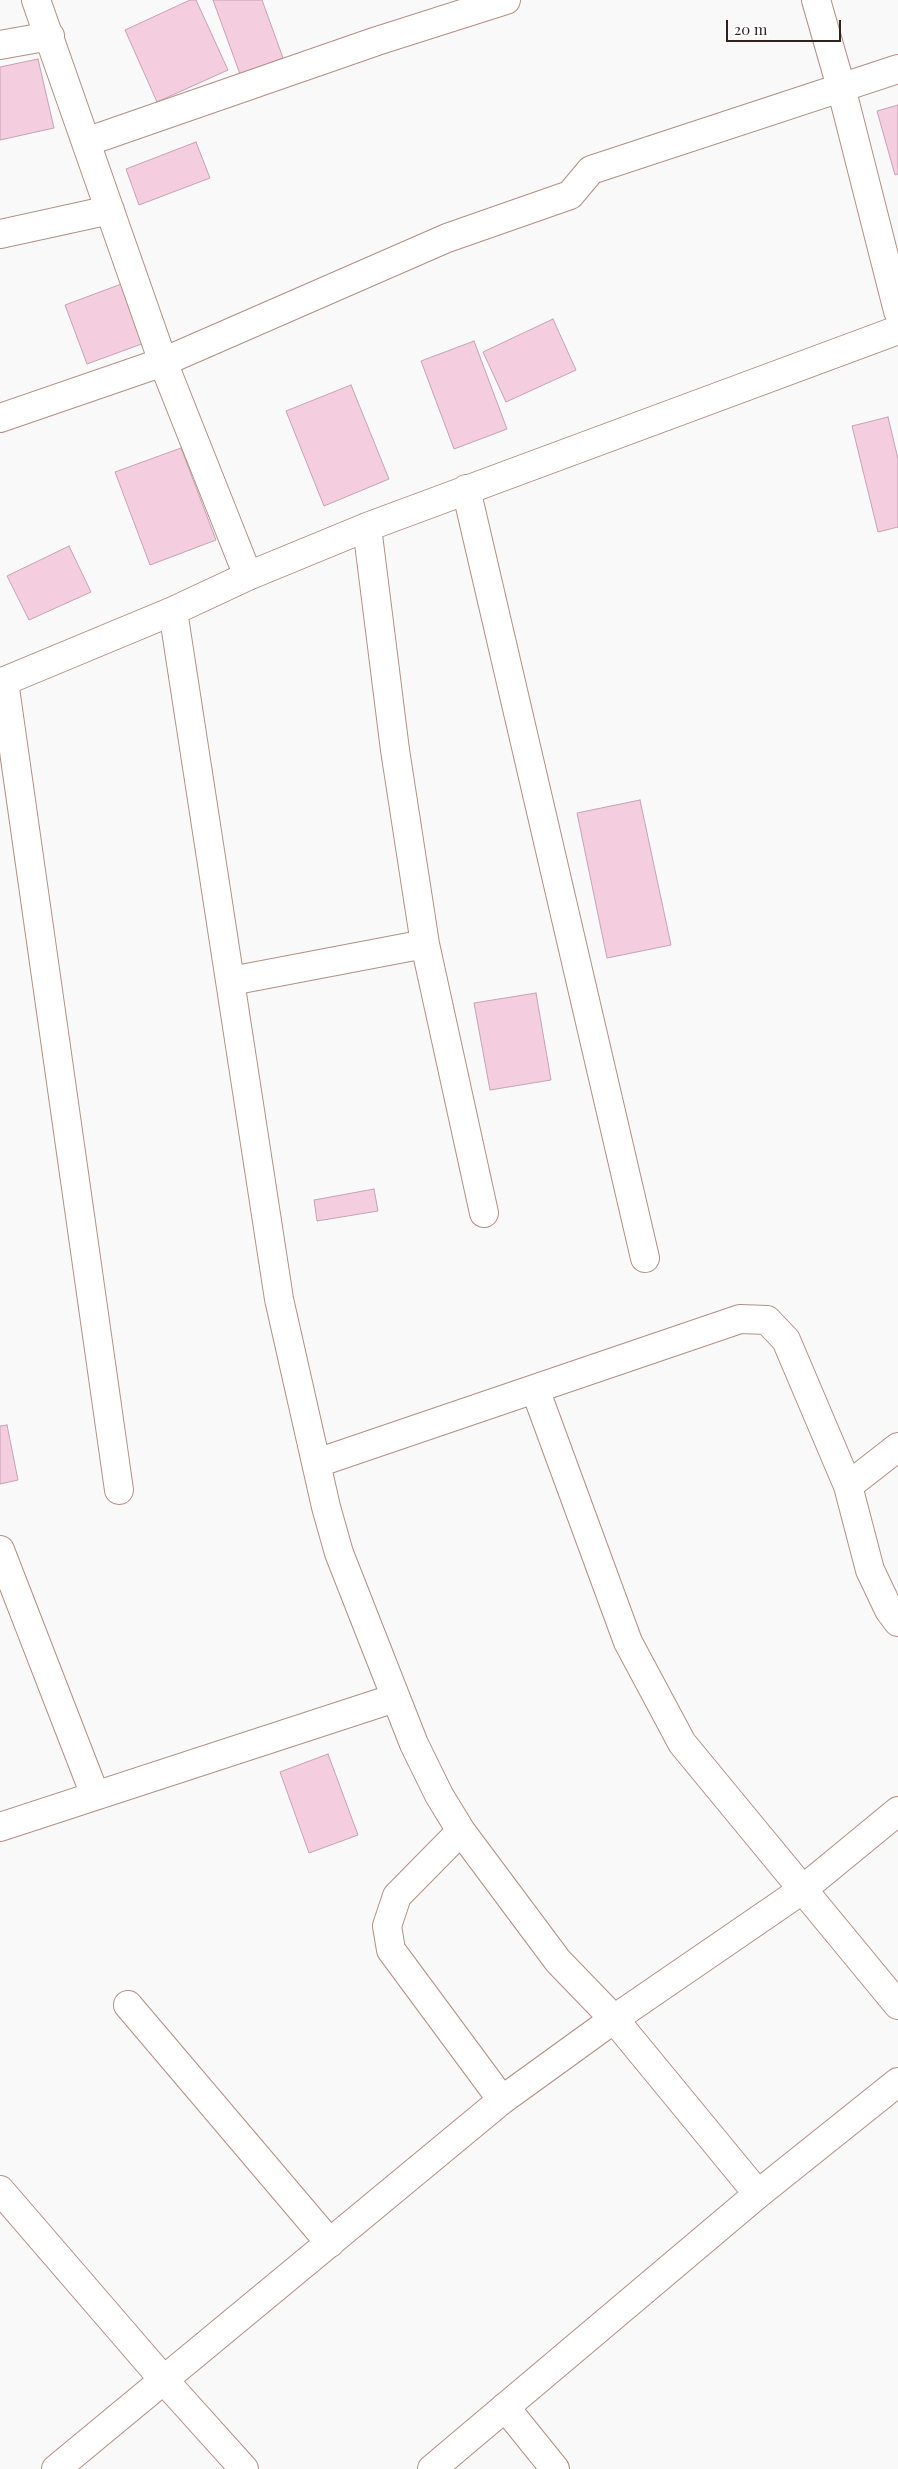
<!DOCTYPE html>
<html>
<head>
<meta charset="utf-8">
<style>
	body { margin:0 }
	#map { position:relative; width:898px; height:2469px; overflow:hidden; background:#f9f9f9; font-family:"Playfair Display",serif }
	canvas { display:block }
	.scale { position:absolute; left:726px; top:20px; width:115px; height:22px; box-sizing:border-box; border:2px solid #31221d; border-top:0; padding-left:6px; font-size:15px; line-height:18px; white-space:nowrap; color:#31221d; -webkit-text-stroke:4px #fff; paint-order:stroke }
</style>
</head>
<body>
<div id="map">
<canvas width="898" height="2469"></canvas>
<div class="scale">20 m</div>
</div>
<script>
const ctx = document.querySelector('canvas').getContext('2d');
ctx.lineJoin = 'round';
function fill(path, color) { ctx.fillStyle = color; ctx.fill(path, 'evenodd'); }
const poly = rows => new Path2D(rows.map(r => 'M' + r).join(''));
function stroke(path, color, width, dash) { ctx.strokeStyle = color; ctx.lineWidth = width; ctx.lineCap = dash ? 'butt' : 'round'; ctx.setLineDash(dash || []); ctx.stroke(path); }
const building = poly([
	[190,0,196,0,228,70,157,102,125,30,190,0],
	[213,0,262,0,283,58,240,74,213,0],
	[38,59,54,128,0,140,0,67,38,59],
	[898,105,898,174,895,175,877,111,898,105],
	[196,142,210,178,139,205,126,169,196,142],
	[124,283,147,342,87,364,65,305,124,283],
	[553,319,576,370,506,402,483,352,553,319],
	[474,341,507,429,454,449,421,361,474,341],
	[351,385,389,479,324,506,286,411,351,385],
	[888,417,898,459,898,527,878,532,852,426,888,417],
	[181,448,216,540,150,565,115,472,181,448],
	[69,546,91,592,29,620,7,576,69,546],
	[640,800,671,945,607,958,577,813,640,800],
	[536,993,551,1080,490,1090,474,1003,536,993],
	[374,1189,378,1211,317,1221,314,1200,374,1189],
	[7,1425,18,1480,0,1484,0,1426,7,1425],
	[328,1754,358,1835,309,1853,280,1772,328,1754]
]);
fill(building, '#f4cdde');
stroke(building, '#c7a1b2', 1);
const minor = poly([
	[36,0,163,362,248,576],
	[816,0,841,87,898,311],
	[0,45,50,36],
	[86,142,377,41,506,0],
	[0,234,110,210],
	[0,418,163,362,447,238,570,195,591,170,898,69],
	[466,489,645,1258],
	[367,527,395,750,425,944,484,1213],
	[173,611,279,1299,326,1507,339,1553,414,1744,439,1795,461,1831,558,1961,614,2019,758,2194],
	[4,681,119,1490],
	[0,683,173,611,248,576,367,527,898,330],
	[231,981,425,944],
	[535,1389,628,1642,682,1743,898,2005],
	[317,1463,740,1319,767,1320,786,1340,848,1486,870,1570,889,1610,898,1622],
	[848,1486,898,1447],
	[0,1550,95,1795],
	[0,1827,395,1698],
	[461,1831,397,1896,387,1926,391,1950,502,2100],
	[128,2005,330,2243],
	[0,2190,163,2379,244,2469],
	[505,2407,555,2469],
	[56,2469,502,2100,614,2019,802,1890,898,1811],
	[432,2469,758,2194,898,2082]
]);
stroke(minor, '#b48f82', 30);
stroke(minor, '#fff', 28);
</script>
</body>
</html>
